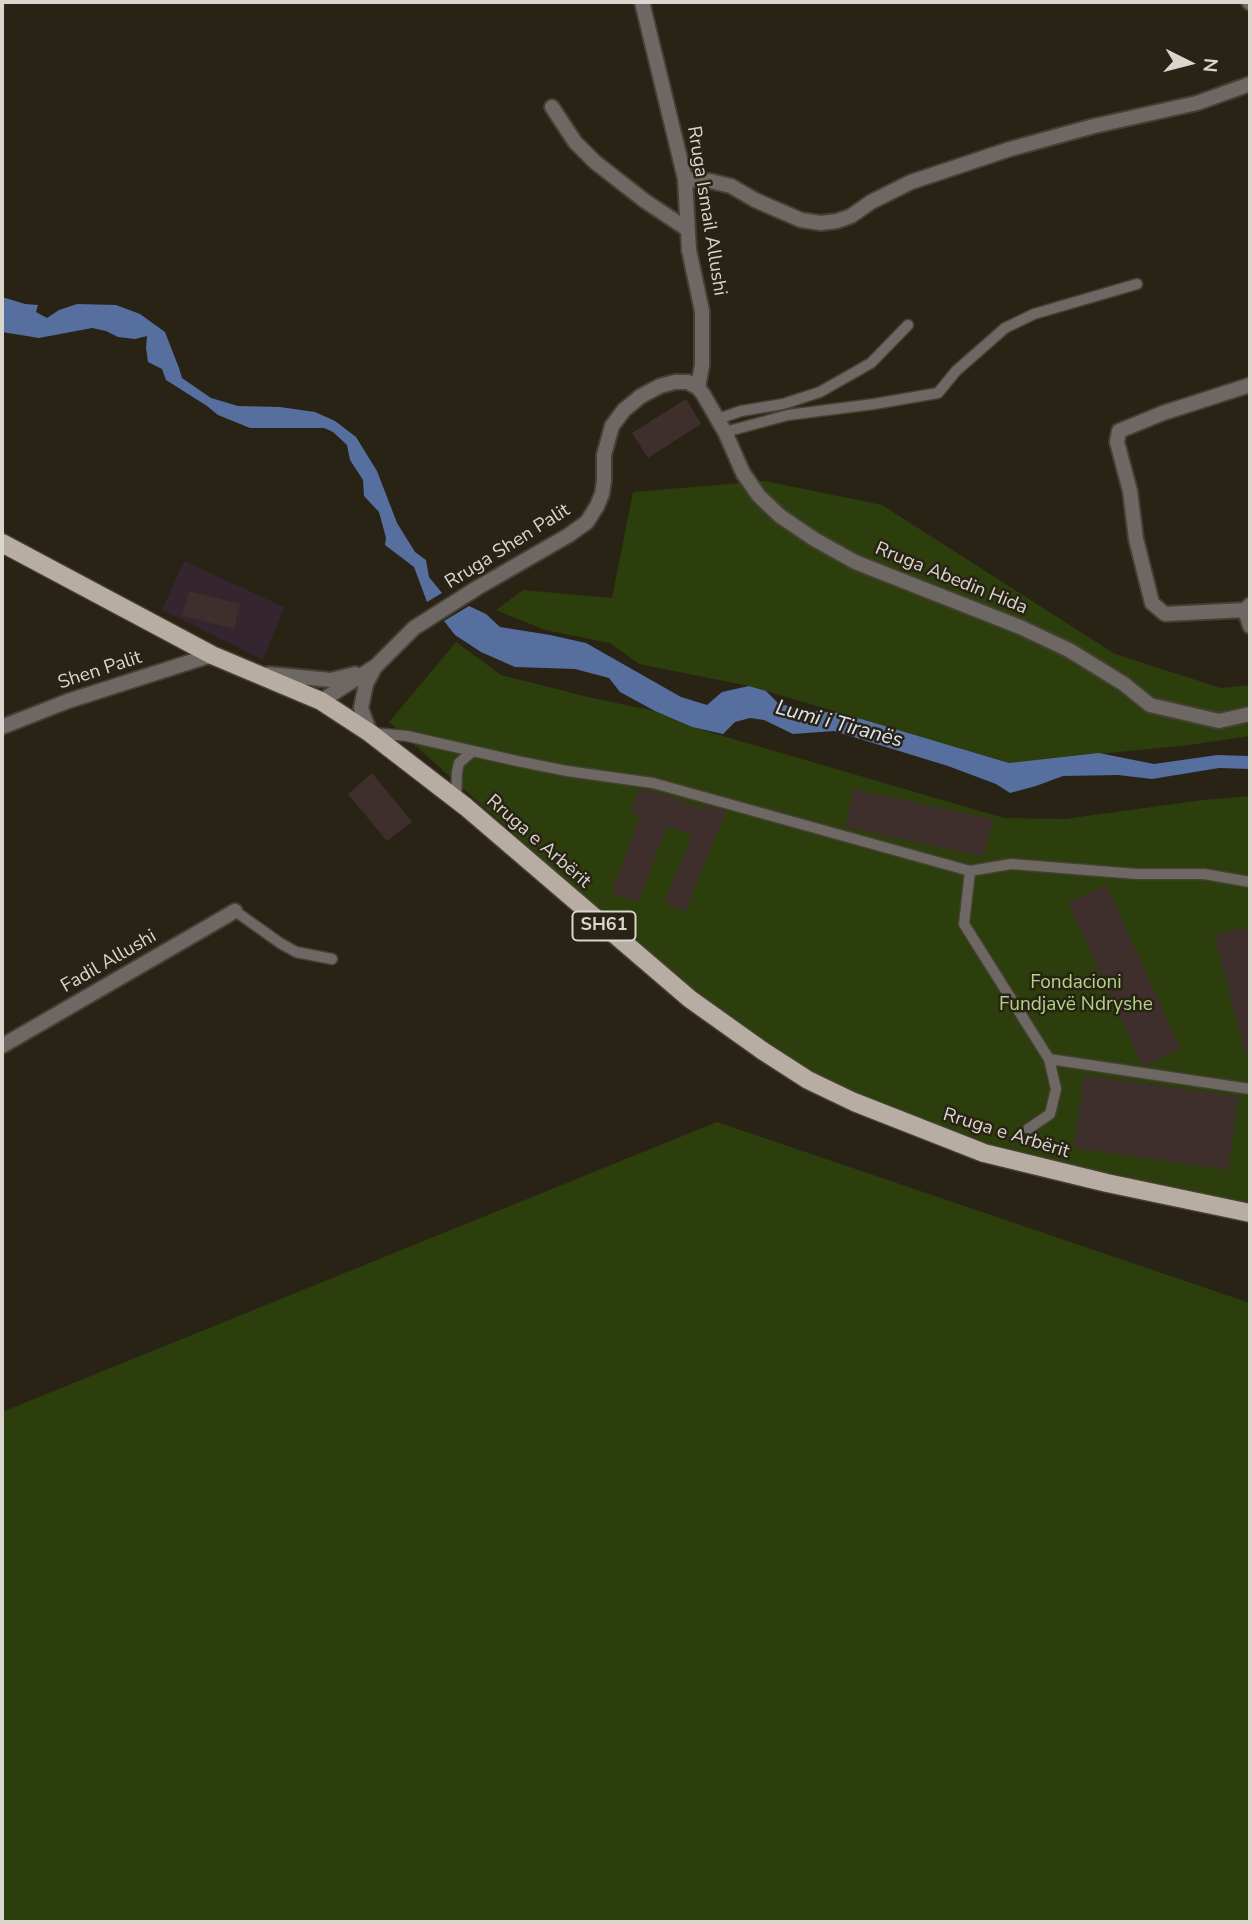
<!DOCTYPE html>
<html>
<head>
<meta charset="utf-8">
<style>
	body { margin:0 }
	#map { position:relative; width:1252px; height:1924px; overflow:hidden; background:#292316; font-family:"Nunito Sans",sans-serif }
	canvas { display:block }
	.frame { position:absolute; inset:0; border:4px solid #dad6ce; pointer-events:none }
	.north { position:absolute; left:1154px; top:28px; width:70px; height:70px; -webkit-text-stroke:5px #292316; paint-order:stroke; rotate:96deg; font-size:19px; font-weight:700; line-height:28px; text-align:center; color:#dad6ce }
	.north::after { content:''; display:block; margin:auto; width:24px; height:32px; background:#dad6ce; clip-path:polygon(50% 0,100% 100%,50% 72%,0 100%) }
</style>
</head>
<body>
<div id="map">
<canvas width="1252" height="1924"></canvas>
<div class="frame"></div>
<div class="north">N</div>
</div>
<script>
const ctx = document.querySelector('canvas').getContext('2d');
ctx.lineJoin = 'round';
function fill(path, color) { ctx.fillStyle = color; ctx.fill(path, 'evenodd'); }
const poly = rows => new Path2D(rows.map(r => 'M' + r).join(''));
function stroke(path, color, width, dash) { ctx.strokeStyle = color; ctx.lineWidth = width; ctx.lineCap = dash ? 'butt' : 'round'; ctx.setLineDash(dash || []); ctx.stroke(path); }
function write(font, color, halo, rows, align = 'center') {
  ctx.font = font + ' "Nunito Sans",sans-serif'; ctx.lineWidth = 5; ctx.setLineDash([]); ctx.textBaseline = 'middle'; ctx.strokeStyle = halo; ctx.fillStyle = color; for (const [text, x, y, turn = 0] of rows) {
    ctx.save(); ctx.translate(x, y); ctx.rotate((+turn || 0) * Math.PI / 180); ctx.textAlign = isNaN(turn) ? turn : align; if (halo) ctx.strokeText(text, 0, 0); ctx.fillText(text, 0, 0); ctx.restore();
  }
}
fill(poly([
	[184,561,284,607,263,660,162,610]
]), '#35252f');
fill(poly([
	[765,481,882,505,1115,654,1221,688,1250,685,1250,736,1189,745,1009,763,749,686,639,664,610,643,545,630,496,610,523,590,612,598,633,492],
	[456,642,501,675,592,698,655,711,692,727,1004,818,1064,819,1203,800,1250,796,1250,1217,985,1150,838,1089,710,1003,612,922,389,722],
	[717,1122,1250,1303,1250,1922,2,1922,2,1412]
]), '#2c3e0b');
fill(poly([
	[2,297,25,304,38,305,36,312,47,318,59,310,77,304,116,305,140,314,165,332,179,368,182,378,211,398,238,406,280,407,315,412,335,421,356,437,377,471,397,523,415,552,426,560,429,577,442,593,427,602,414,567,385,545,386,538,379,512,364,496,363,480,350,460,347,445,333,432,324,428,250,428,218,415,207,406,166,380,162,369,148,362,146,348,147,336,135,339,118,337,106,331,92,328,39,338,2,332],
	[469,606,486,614,500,627,550,635,586,643,681,697,707,705,722,692,749,686,766,691,779,704,815,711,841,713,1009,763,1099,753,1154,764,1217,755,1250,756,1250,769,1219,768,1152,779,1118,775,1063,776,1036,786,1010,793,996,784,948,766,834,731,793,734,764,720,750,718,735,722,723,734,692,727,655,711,620,692,609,678,575,669,515,667,481,652,455,635,444,621]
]), '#566f9f');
fill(poly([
	[686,399,701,424,648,458,632,433],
	[189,591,240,604,234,629,182,616],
	[372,773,412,822,387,841,348,794],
	[639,789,661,793,703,809,704,805,726,811,685,912,664,903,692,835,667,826,638,903,611,893,640,816,630,813],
	[853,789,993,819,984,857,845,827],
	[1106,885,1181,1049,1145,1066,1142,1065,1068,903],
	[1246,927,1250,944,1250,1055,1246,1055,1214,935],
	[1084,1075,1239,1097,1228,1170,1074,1148]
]), '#3e2f2c');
const service = poly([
	[718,419,741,411,783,404,820,392,871,363,908,325],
	[725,432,788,415,874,404,938,393,956,371,1005,328,1034,314,1137,284],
	[374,733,407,736,517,761,567,771,653,783,970,871,964,924,1049,1059,1056,1089,1050,1114,1028,1129],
	[456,800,457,772,459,763,473,751],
	[970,871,1011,864,1137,874,1204,874,1250,882],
	[235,911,280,943,296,952,332,959],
	[1049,1059,1250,1089]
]);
const minor = poly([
	[642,2,685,179,689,250,702,311,702,365,698,388],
	[1249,2,1250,3],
	[552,107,575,142,595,162,645,201,687,229],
	[685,179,710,181,731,186,755,200,801,220,821,223,837,221,851,216,871,202,911,182,1010,149,1094,126,1197,103,1250,84],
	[1250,605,1245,610,1250,626],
	[1245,610,1165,614,1152,603,1136,539,1130,491,1117,442,1119,431,1163,413,1250,385],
	[268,674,331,680,355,674],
	[321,701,376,666,414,628,477,588,569,535,587,522,597,506,602,494,604,481,604,455,612,426,624,410,641,396,660,386,675,382,688,382,698,388,703,394,725,432,743,473,759,496,780,516,814,539,855,562,1020,627,1069,650,1124,684,1150,705,1219,721,1250,714],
	[2,727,68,701,212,655],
	[370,733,361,708,366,684,375,667],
	[2,1046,235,911]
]);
const primary = poly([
	[2,543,212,655,321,701,370,733,466,807,690,999,763,1051,808,1080,854,1102,984,1153,1107,1183,1250,1213]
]);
stroke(service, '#454033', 13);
stroke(minor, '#454033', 18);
stroke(primary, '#454033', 21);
stroke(service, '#6d6863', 10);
stroke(minor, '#6d6863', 14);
stroke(primary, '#b8ada2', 18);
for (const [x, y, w] of [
	[604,926,63]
]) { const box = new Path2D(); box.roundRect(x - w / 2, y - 14.5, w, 29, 5); ctx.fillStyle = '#292316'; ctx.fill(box); stroke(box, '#dad6ce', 2); }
write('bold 18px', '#dad6ce', null, [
	["SH61",604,926]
]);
write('19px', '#dad6ce', '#292316', [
	["Rruga Ismail Allushi",706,211,81],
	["Rruga Shen Palit",508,547,-32],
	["Rruga Abedin Hida",951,579,22],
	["Shen Palit",100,671,-18],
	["Rruga e Arbërit",538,842,41],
	["Fadil Allushi",109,962,-30],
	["Rruga e Arbërit",1006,1134,17]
]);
write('19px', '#b1d383', '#292316', [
	["Fondacioni",1076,983],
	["Fundjavë Ndryshe",1076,1005]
]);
write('italic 21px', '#dce4f3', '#292316', [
	["Lumi i Tiranës",839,725,15]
]);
</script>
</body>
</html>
